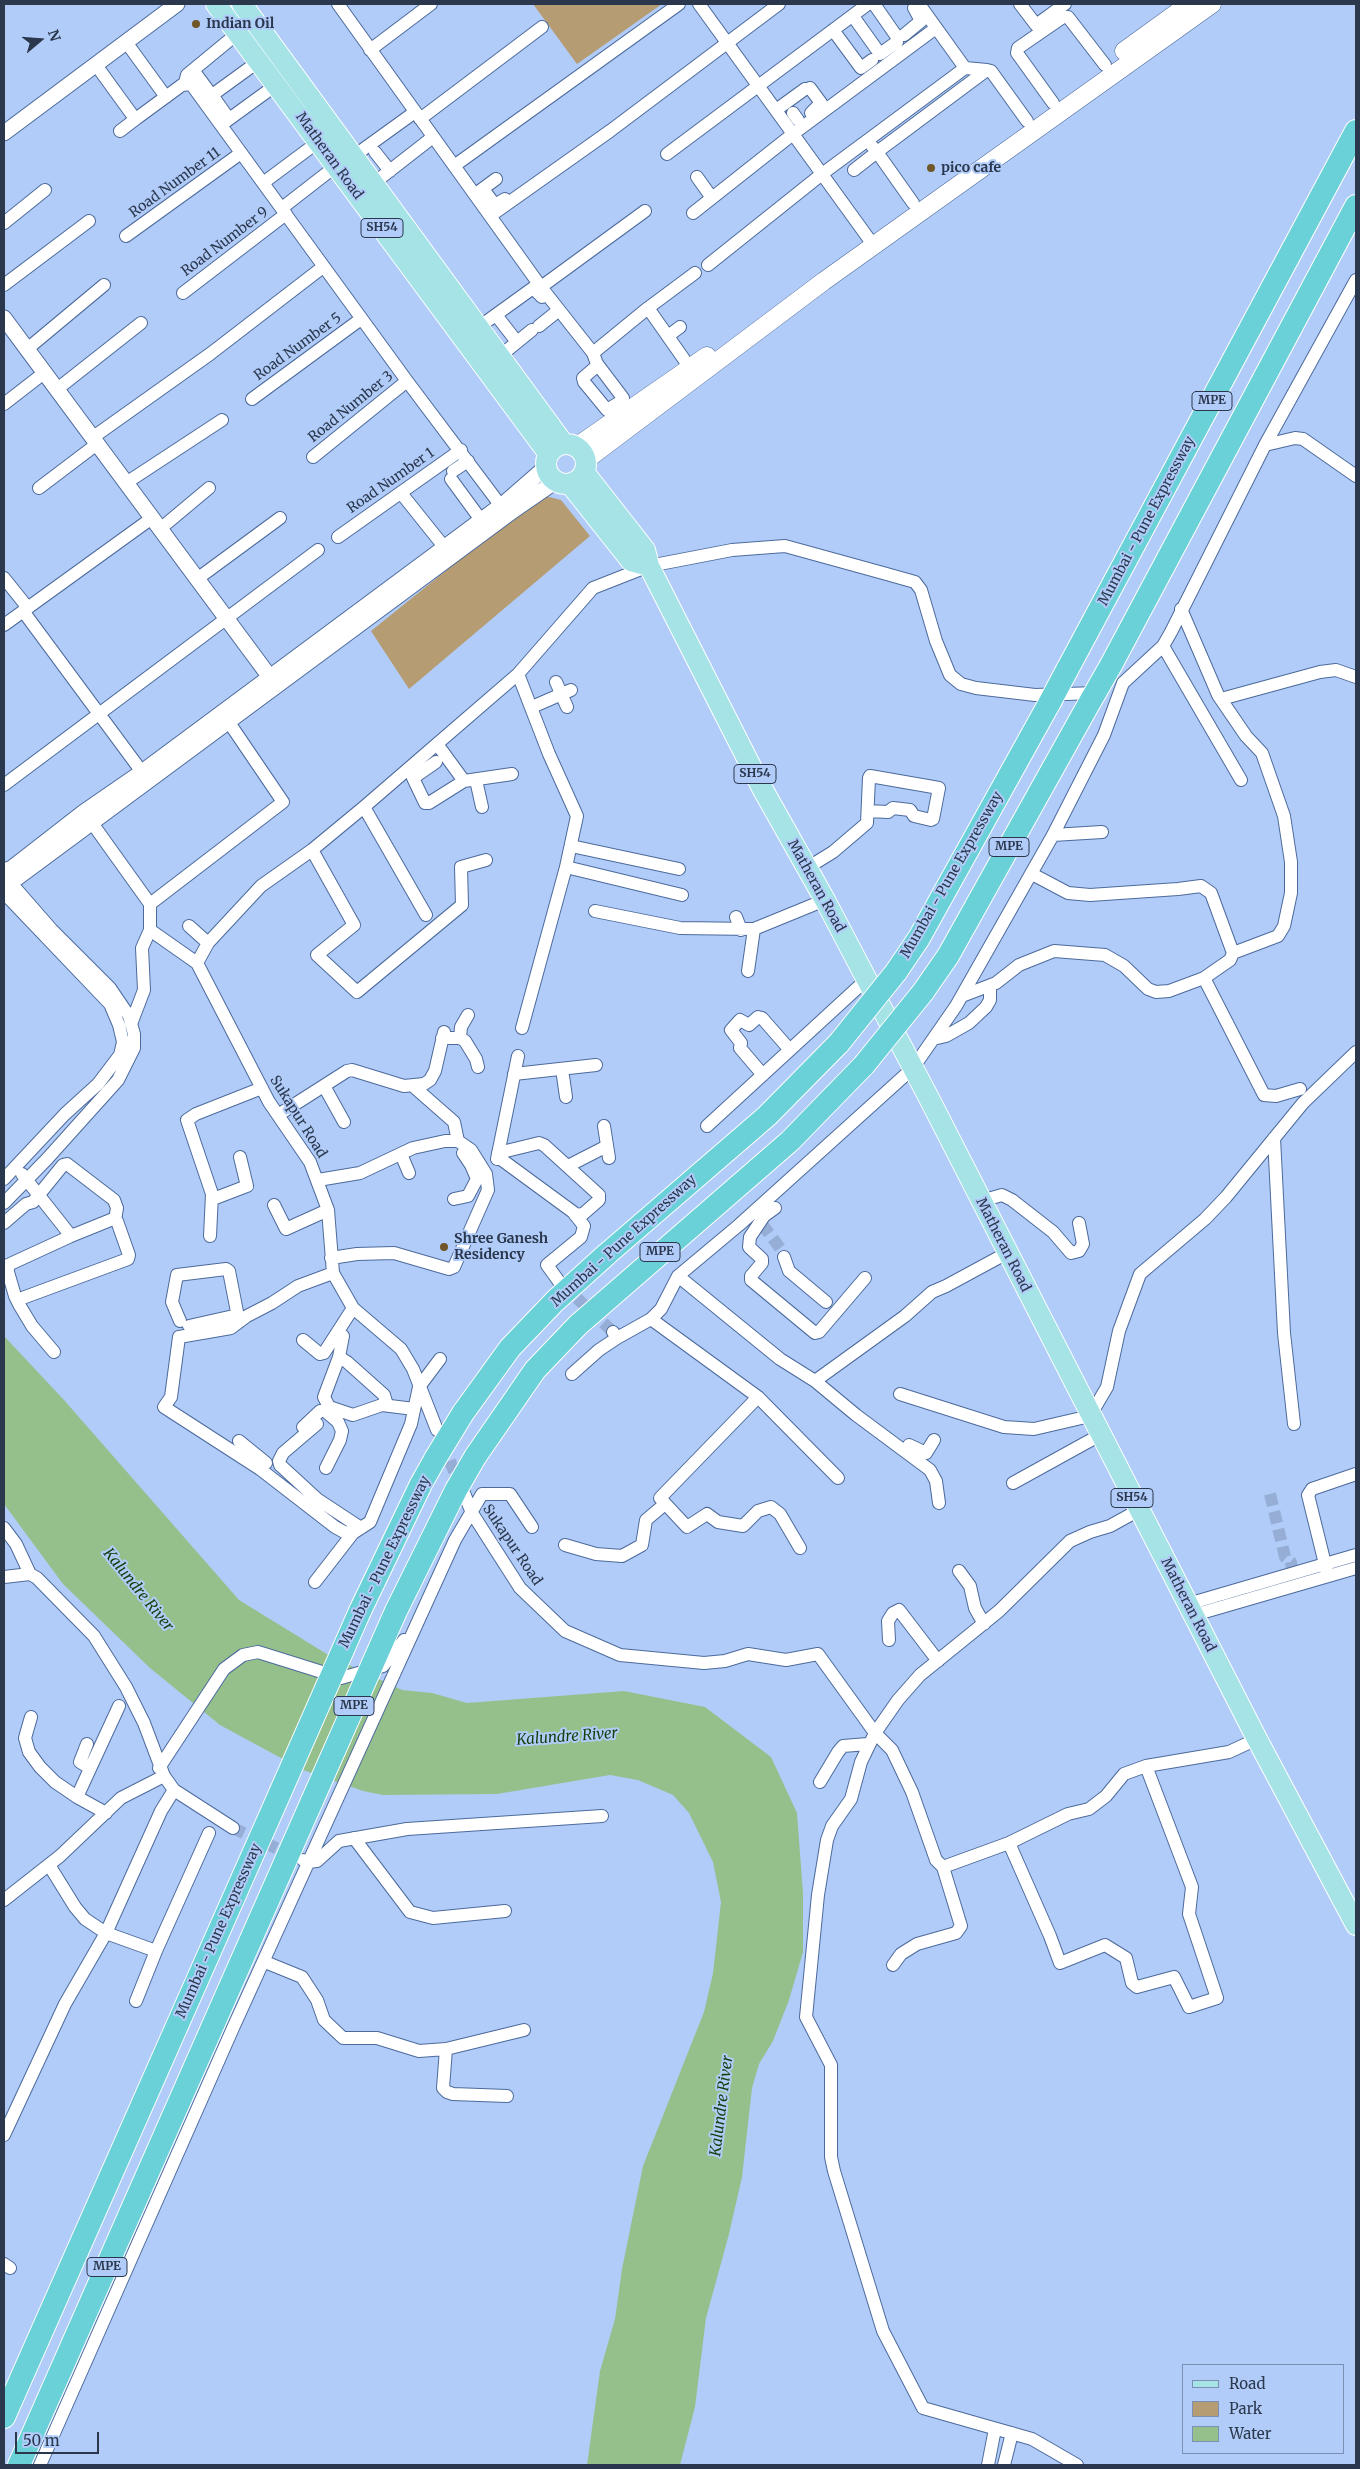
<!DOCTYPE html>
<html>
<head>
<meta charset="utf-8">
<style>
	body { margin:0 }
	#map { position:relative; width:1360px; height:2469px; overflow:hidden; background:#b1ccf8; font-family:Merriweather,serif }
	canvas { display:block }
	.frame { position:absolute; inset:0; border:5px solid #2a374d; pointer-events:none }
	.legend { position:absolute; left:1182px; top:2364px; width:162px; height:90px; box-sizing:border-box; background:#b1ccf8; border:1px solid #7b90b4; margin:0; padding:6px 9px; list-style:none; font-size:15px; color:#2a374d }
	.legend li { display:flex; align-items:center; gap:10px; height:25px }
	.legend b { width:25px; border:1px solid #7b90b4 }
	.north { position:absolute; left:15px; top:15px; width:50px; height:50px; -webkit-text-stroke:4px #b1ccf8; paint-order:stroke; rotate:72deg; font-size:14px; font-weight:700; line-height:20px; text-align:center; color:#2a374d }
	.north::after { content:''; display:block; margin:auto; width:18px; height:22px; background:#2a374d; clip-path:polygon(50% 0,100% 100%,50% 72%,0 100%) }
	.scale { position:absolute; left:15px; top:2432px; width:84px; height:22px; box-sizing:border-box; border:2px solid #2a374d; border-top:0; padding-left:6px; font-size:15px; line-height:18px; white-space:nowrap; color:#2a374d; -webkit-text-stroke:4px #b1ccf8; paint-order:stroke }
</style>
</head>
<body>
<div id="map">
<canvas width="1360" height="2469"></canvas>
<div class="frame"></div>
<ul class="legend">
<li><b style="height:6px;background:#a5e3e7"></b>Road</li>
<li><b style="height:14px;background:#b69c72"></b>Park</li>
<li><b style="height:14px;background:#95c08c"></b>Water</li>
</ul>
<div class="north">N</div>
<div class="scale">50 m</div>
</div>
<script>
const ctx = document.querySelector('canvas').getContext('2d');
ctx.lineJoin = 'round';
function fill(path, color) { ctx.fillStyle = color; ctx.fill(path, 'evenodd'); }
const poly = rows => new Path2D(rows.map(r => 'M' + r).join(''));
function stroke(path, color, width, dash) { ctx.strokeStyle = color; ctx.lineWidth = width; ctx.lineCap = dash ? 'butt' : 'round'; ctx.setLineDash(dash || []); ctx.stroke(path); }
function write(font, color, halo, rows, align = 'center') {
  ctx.font = font + ' Merriweather,serif'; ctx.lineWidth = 4; ctx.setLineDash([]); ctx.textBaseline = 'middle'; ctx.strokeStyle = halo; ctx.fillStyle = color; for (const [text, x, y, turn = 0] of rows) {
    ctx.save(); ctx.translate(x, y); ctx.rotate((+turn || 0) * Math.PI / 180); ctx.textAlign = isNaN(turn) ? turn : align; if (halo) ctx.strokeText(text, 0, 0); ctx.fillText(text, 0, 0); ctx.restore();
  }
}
fill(poly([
	[533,4,662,4,577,64],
	[545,496,561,500,590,536,409,689,371,631,505,523]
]), '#b69c72');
fill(poly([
	[4,1336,64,1400,239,1600,330,1656,402,1690,432,1693,467,1703,624,1691,705,1707,771,1757,797,1813,803,1893,803,1952,789,2000,773,2041,759,2064,752,2088,742,2177,729,2234,706,2318,695,2407,680,2465,587,2465,600,2371,615,2319,622,2269,643,2166,704,2012,713,1973,721,1902,713,1862,689,1813,673,1795,638,1780,610,1775,497,1794,383,1795,363,1791,303,1770,220,1725,150,1668,63,1584,4,1504]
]), '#95c08c');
stroke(poly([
	[762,1224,780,1248,784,1257],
	[564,1286,613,1332],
	[443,1444,460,1486],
	[1270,1494,1285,1557,1291,1562,1292,1569],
	[233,1828,293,1856]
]), '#96aed6', 12, [12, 6]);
const minor = poly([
	[338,4,541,287,593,353,648,308,695,375],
	[699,4,874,246],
	[919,4,965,68],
	[1020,4,1036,25,1065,4],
	[855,19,880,54,897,42,897,37,874,4],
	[833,30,861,68,872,60],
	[904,35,921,21,914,8],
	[126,42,166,97],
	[370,50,431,4],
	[96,65,133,116,137,118,182,85,191,84,407,381,501,506],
	[193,70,210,93],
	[185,83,187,75,238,33],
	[810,88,821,103,811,113],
	[212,95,229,119],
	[204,101,259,61],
	[1053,103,1017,53,1018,48,1063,17,1068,17,1105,65],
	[776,110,805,89],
	[793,113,798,120],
	[420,119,542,27],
	[221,125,276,85],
	[120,131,137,118],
	[375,152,390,171],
	[667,154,868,4],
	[354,156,415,112],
	[454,166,679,4],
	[854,170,877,152,872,146],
	[697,177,712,198],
	[263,183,318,142],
	[374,183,433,137],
	[483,189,495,205,505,199],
	[477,193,496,179],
	[913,203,877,152,987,70,991,71,1027,121],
	[282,208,336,166],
	[693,213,793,134,936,28],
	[490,216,610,131,779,4],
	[4,223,45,190],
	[126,236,241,153],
	[708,265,822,174,965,68,987,70],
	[4,285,89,221],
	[541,287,645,211],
	[183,293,286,214],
	[648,308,695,273],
	[496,315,517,342],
	[539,326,559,310],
	[479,327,533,288,542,297],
	[668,336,680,327],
	[26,350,104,285],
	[593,353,597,364,598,365,623,398,622,401,607,410,584,382,583,378,598,365],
	[500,356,532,330],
	[56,390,141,323],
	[252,399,361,319],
	[4,404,44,373],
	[92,438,210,354,323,267],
	[1265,445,1295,438,1303,439,1356,476],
	[313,457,407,381],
	[453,471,468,461],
	[451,479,481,520],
	[126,483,222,420],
	[39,488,97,444],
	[401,493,449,553],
	[160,529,209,488],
	[338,537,461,450],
	[4,578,28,608],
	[197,579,280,518],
	[1181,609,1218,695,1246,736,1262,753,1284,816,1291,862,1291,893,1284,926,1278,936,1233,953],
	[23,611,142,772],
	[4,625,152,518],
	[1163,646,1241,780],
	[518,674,549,754,577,816,566,867,522,1028],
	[556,682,567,707],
	[1221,699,1320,672,1336,670,1356,677],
	[532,707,571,690],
	[437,744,464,781,512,774],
	[436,762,413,778,425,803,429,803,464,781],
	[476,780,482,807],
	[4,785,318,550],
	[364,807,426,915],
	[87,816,150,904,150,930,197,963,269,1102,310,1162,328,1210,333,1273,353,1308,401,1349,413,1369,437,1430],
	[1053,835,1102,832],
	[571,846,679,869],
	[312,850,354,925,317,955,357,992,462,905,461,867,486,860],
	[566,867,682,895],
	[807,868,833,852,867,823,869,778,870,776,939,788,933,819,931,820,914,816,910,810,893,808,888,812,868,811],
	[1032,874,1068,893,1090,895,1178,889,1201,886,1211,893,1233,953,1230,960,1204,978,1264,1095,1276,1096,1300,1089],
	[4,875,52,930,110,988,129,1016,134,1034,134,1048,118,1080,47,1159,4,1203],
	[4,893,110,1004,119,1025,123,1042,120,1055,98,1084,65,1114,4,1179],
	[150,904,283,802,228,721],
	[595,911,680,928,754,929,825,900],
	[736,917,741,930],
	[189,926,208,943],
	[197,963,208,943,261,886,312,850,364,807,518,674,593,588,649,566,732,550,785,546,883,573,915,582,921,590,936,641,950,675,961,684,976,688,1035,695,1097,693],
	[748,971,754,929],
	[962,996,996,983,1019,965,1054,951,1105,955,1124,966,1148,989,1156,992,1169,991,1204,978],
	[131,1024,144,990,142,948,150,930],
	[442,1038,460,1038,465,1041,476,1059,478,1067],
	[460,1038,461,1027,468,1015],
	[933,1039,946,1036,969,1023,986,1007,990,1000,990,986],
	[562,1069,566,1097],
	[514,1074,596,1065],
	[763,1075,740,1048,741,1043,731,1030,740,1020,749,1025,758,1017,762,1018,790,1050],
	[324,1086,344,1122],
	[413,1086,454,1122,458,1141],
	[278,1115,347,1071,352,1070,404,1086,424,1084,430,1080,435,1071,444,1032],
	[604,1126,609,1158],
	[707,1126,866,980],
	[1274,1138,1284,1333,1294,1424],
	[463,1153,471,1165,477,1179,486,1174],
	[498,1153,539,1143,544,1145,599,1195,599,1200,583,1214,575,1215],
	[401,1154,409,1173],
	[498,1157,573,1212,584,1226,581,1237,547,1265,560,1283],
	[497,1159,518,1056],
	[568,1166,607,1146],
	[22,1174,71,1236],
	[318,1180,360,1173,413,1148,445,1141,458,1141,471,1150,486,1174,488,1190,454,1267,449,1269,394,1253,357,1254,331,1258],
	[213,1199,247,1186,240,1157],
	[454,1199,468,1196,477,1179],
	[981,1201,1002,1195,1012,1200,1053,1232,1071,1253,1079,1251,1083,1244,1079,1223],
	[274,1205,286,1229,328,1210],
	[775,1208,764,1216,750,1237,749,1247,762,1259,762,1263,751,1276,751,1280,815,1333,819,1332,865,1278],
	[4,1223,26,1204,33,1202,63,1165,67,1164,114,1200,117,1208,115,1220],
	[210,1236,212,1194,187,1120,196,1114,262,1088],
	[784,1257,789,1271,826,1302],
	[333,1273,298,1286,272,1303,247,1316,231,1328,179,1337,171,1397,164,1407,260,1469,335,1527,344,1532,353,1533,370,1522,411,1424,419,1387,440,1359],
	[678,1276,780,1359,815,1381,905,1316,932,1292,946,1286,1007,1253],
	[17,1300,128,1259,129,1255,117,1221,113,1219,71,1236,8,1265,8,1272,15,1296,20,1306,32,1326,54,1352],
	[651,1319,661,1309,678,1276,739,1225,913,1068,956,1006,1053,835,1104,735,1123,683,1163,646,1171,632,1265,445,1356,280],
	[180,1321,172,1302,177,1275,226,1269,229,1271,239,1322],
	[189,1326,238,1315],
	[613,1332,617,1338,651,1319,758,1397,838,1478],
	[343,1336,339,1357,324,1397,329,1407,353,1415,382,1405,414,1409],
	[303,1340,320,1354,324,1353,353,1308],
	[339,1357,347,1362,384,1395,387,1405],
	[572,1374,599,1350,617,1338],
	[815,1381,856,1415,930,1470,936,1481,939,1503],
	[900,1394,1004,1427,1034,1429,1090,1416,1107,1387,1119,1331,1140,1274,1205,1219,1226,1197,1303,1103,1356,1052],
	[758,1397,660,1498,687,1527,707,1514,718,1522,743,1526,758,1511,771,1507,780,1514,800,1548],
	[317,1424,283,1453,279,1461,280,1465,317,1499,361,1528],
	[303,1427,320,1411,325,1411,338,1422,342,1431,340,1440,326,1468],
	[239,1441,266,1463],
	[909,1445,926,1453,934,1440],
	[1013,1483,1100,1435],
	[464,1493,472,1513,520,1588,565,1631,620,1655,704,1663,725,1661,748,1654,786,1660,818,1654,875,1733,892,1750,912,1792,936,1860,943,1867,1009,1843],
	[4,1528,16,1544,30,1574],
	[565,1545,596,1554,622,1556,642,1545,646,1520,665,1504],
	[959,1571,970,1586,975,1608,984,1624],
	[1327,1572,1308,1495,1312,1489,1356,1474],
	[4,1577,30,1574,37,1578,94,1636,126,1687,144,1723,164,1776,174,1790,233,1828],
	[315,1582,353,1533],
	[1188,1604,1356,1555],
	[1194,1615,1356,1568],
	[889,1640,888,1621,893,1613,899,1610,938,1661],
	[31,1717,25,1738,29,1752,40,1767,55,1782,77,1797,106,1813],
	[87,1744,80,1762,90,1768],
	[1146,1766,1192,1887,1189,1914,1217,1998,1189,2007,1174,1977,1137,1987,1132,1983,1126,1958,1105,1945,1060,1963,1050,1936,1009,1843,1068,1814,1089,1809,1106,1796,1124,1774,1146,1766,1229,1752,1257,1739],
	[159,1768,224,1669,243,1655,258,1652,341,1678,383,1666,404,1640],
	[820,1782,838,1752,843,1746,868,1744],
	[77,1797,119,1706],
	[354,1838,410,1912,433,1918,505,1911],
	[303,1860,308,1862,317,1861,339,1841,407,1829,602,1816],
	[49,1865,75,1907,85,1919,106,1933,156,1951,209,1833],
	[4,1900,60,1856,121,1798,164,1776],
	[265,1962,302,1977,317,2000,324,2020,343,2038,377,2038,419,2051,446,2049,443,2088,447,2092,453,2094,507,2096],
	[893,1965,901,1954,917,1944,956,1933,961,1926,943,1867],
	[136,2001,156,1951],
	[446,2049,524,2030],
	[4,2135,65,2004,106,1933,161,1811,174,1790],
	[4,2264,10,2268],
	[40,2465,233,2028,455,1540,482,1494,510,1494,532,1527],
	[988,2465,995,2429],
	[1004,2465,1012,2433],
	[1077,2465,1032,2439,923,2408,883,2331,834,2171,831,2157,831,2065,806,2017,818,1895,827,1840,832,1826,851,1799,861,1762,875,1733,898,1700,920,1675,999,1611,1070,1541,1090,1532,1110,1526,1139,1510]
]);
const tertiary = poly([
	[4,133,177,4],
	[4,318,275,684],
	[4,871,12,868,84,812,142,772,507,501,546,467],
	[4,883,17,878,514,510,556,481]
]);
const secondary = poly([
	[1124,51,1189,4],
	[576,447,707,356],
	[586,460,824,281,1212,4]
]);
const primary = poly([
	[216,4,548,453],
	[242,4,563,443],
	'546 464a20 20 0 1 1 40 0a20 20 0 1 1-40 0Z',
	[584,472,645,550,649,566,762,788,825,900,931,1102,1257,1739,1356,1925],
	[570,484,631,561,649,566]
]);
const motorway = poly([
	[1111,665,1356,206],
	[1067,670,1356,131],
	[896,972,919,938,1050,702],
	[923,992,948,956,1091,700],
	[463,1413,510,1348,555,1301,607,1254,767,1116,839,1043],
	[475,1457,535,1370,578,1325,790,1141,864,1065],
	[360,1611,421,1484,435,1459],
	[396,1611,456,1490],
	[4,2417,280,1793],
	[19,2465,312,1801]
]);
stroke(minor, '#4c6a9c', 14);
stroke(tertiary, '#4c6a9c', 17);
stroke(secondary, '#4c6a9c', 19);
stroke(primary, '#fff', 22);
stroke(motorway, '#fff', 24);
stroke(minor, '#fff', 12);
stroke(tertiary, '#fff', 15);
stroke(secondary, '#fff', 18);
stroke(primary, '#a5e3e7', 20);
stroke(motorway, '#69d1d7', 22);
const motorwayBridge = poly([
	[1091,700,1111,665],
	[1050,702,1067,670],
	[839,1043,896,972],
	[864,1065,923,992],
	[435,1459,463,1413],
	[456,1490,475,1457],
	[280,1793,360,1611],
	[312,1801,396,1611]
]);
stroke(motorwayBridge, '#fff', 24, []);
stroke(motorwayBridge, '#69d1d7', 22);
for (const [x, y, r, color] of [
	[196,24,5,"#705628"],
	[931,168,5,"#705628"],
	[444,1247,5,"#705628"]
]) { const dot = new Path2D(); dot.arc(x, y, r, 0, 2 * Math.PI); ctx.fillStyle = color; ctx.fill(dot); stroke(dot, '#b1ccf8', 2); }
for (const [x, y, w] of [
	[382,228,42],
	[1212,401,40],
	[755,774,42],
	[1009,847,40],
	[660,1252,40],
	[1132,1498,42],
	[354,1706,40],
	[107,2267,40]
]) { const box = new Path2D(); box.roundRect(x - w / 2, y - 9.5, w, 19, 4); ctx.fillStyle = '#b1ccf8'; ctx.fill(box); stroke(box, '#2a374d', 1); }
write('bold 12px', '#2a374d', null, [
	["SH54",382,228],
	["MPE",1212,401],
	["SH54",755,774],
	["MPE",1009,847],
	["MPE",660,1252],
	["SH54",1132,1498],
	["MPE",354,1706],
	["MPE",107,2267]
]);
write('bold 14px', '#2a374d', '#b1ccf8', [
	["Indian Oil",206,24],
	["pico cafe",941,168],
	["Shree Ganesh",454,1239],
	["Residency",454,1255]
], 'left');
write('14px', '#2a374d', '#b1ccf8', [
	["Matheran Road",329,156,54],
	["Road Number 11",175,183,-36],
	["Road Number 9",225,242,-37],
	["Road Number 5",298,347,-36],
	["Road Number 3",351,407,-39],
	["Road Number 1",391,481,-35],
	["Mumbai - Pune Expressway",1147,521,-62],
	["Mumbai - Pune Expressway",952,875,-60],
	["Matheran Road",816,886,61],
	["Sukapur Road",298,1117,58],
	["Mumbai - Pune Expressway",624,1241,-42],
	["Matheran Road",1003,1245,63],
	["Sukapur Road",512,1545,56],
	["Mumbai - Pune Expressway",385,1562,-64],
	["Matheran Road",1188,1605,63],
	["Mumbai - Pune Expressway",219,1931,-66]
]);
write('italic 15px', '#153e0a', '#b1ccf8', [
	["Kalundre River",138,1590,51],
	["Kalundre River",567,1737,-4],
	["Kalundre River",722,2106,-83]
]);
</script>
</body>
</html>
